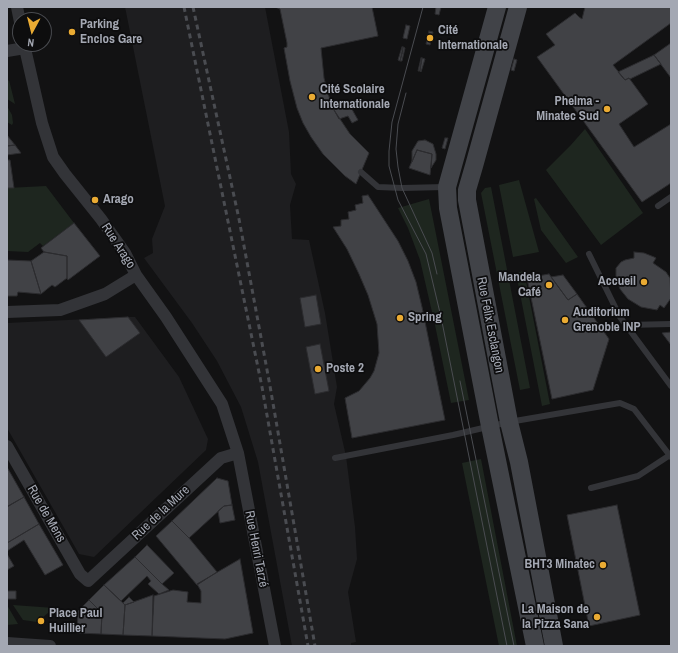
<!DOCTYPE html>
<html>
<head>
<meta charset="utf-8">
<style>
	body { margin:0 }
	#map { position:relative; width:678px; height:653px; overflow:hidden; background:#121213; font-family:"Archivo Narrow",sans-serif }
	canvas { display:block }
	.frame { position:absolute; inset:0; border:8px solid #a4a8b3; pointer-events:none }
	.north { position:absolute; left:12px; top:12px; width:40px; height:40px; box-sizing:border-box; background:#0d0d0e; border:1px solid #494b50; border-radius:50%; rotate:187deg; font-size:11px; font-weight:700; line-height:16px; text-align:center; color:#a4a8b3 }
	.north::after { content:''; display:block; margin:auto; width:14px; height:18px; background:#eaab33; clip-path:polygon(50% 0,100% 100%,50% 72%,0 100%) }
</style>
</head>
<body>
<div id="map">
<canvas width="678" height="653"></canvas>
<div class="frame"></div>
<div class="north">N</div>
</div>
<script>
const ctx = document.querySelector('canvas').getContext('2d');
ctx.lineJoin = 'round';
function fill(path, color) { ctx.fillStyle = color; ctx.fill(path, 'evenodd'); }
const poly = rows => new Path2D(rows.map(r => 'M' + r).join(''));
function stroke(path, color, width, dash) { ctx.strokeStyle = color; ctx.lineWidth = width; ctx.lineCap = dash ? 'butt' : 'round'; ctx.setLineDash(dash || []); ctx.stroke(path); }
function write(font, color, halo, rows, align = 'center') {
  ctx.font = font + ' "Archivo Narrow",sans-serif'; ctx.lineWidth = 3.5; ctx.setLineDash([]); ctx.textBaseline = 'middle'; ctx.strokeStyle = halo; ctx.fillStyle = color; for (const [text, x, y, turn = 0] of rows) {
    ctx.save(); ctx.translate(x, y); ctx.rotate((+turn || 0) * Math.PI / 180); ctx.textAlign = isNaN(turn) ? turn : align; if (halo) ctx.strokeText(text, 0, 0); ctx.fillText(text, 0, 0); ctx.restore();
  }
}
fill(poly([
	[125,7,265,7,289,132,291,174,296,184,290,205,292,239,309,240,325,313,337,387,334,404,346,456,355,527,357,559,348,592,356,642,351,643,351,646,292,646,258,462,241,407,217,361,192,323,144,258,153,253,152,239,165,206],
	[128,317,135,317,179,377,208,439,206,450,94,557,79,554,7,428,7,323]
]), '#1e1e20');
fill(poly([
	[9,80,15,104,7,99,7,82],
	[7,106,12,115,13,123,12,125,7,122],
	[585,129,643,213,601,245,546,170,570,146],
	[519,180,539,252,513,257,499,185],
	[46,186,74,223,43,246,40,243,28,252,7,251,7,188],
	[491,187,530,388,520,390,481,193,485,188],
	[536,198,578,257,566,263,541,230,534,199],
	[429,199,469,400,451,403,435,325,420,260,408,228,398,208],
	[524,271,550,404,542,406,516,273],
	[481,459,517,646,499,646,462,463],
	[7,605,18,624,7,625],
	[13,605,54,608,37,622,23,620]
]), '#1e261f');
const building = poly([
	[275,7,372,7,378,36,321,48,324,78,328,94,334,110,350,134,369,153,356,184,345,176,323,154,311,137,303,123,297,108,290,81,284,48,287,47,287,43,280,9,275,7],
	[436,7,441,7,439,15,435,14,436,7],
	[585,7,671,7,671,23,613,65,625,80,629,78,648,104,619,124,634,147,671,124,671,183,642,202,537,57,555,45,546,34,575,13,579,17,582,19,585,7],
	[406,25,410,26,407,39,403,38,406,25],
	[429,31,433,32,430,45,426,44,429,31],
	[671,43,671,78,654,55,671,43],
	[402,47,403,47,403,51,400,61,398,60,402,47],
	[403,47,405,48,402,61,400,61,403,47],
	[654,55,661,64,630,79,629,78,625,80,618,72,654,55],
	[421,58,422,58,420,71,418,71,421,58],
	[422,58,425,59,421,72,420,71,420,68,422,58],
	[514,59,517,60,514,71,511,70,514,59],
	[349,104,358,120,352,123,348,116,339,119,334,110,349,104],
	[7,135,15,145,7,146,7,135],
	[445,138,448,138,445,149,442,148,445,138],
	[425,140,433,144,436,154,436,160,431,168,432,154,417,150,412,162,412,151,418,141,425,140],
	[15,145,21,153,7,155,7,146,15,145],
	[417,150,432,154,430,175,409,168,417,150],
	[7,160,10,160,14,188,7,188,7,160],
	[368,195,398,241,408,261,416,282,422,307,445,420,352,438,345,398,359,391,370,378,374,371,379,353,377,324,368,295,359,274,347,249,333,227,341,226,341,220,349,219,348,212,356,210,355,205,363,203,362,196,368,195],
	[94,196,99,203,97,204,92,198,94,196],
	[74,223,100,256,68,280,67,278,67,256,44,252,41,248,74,223],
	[44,252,67,256,67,278,55,287,52,285,41,294,31,261,44,252],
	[634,252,644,253,654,257,656,258,653,263,666,272,670,278,671,298,664,308,660,305,657,310,641,307,628,299,620,289,616,278,616,268,621,262,625,260,634,258,634,252],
	[7,260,31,261,41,294,18,292,17,296,7,296,7,260],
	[549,274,568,300,577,294,609,339,593,390,552,399,527,278,549,274],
	[563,275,577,294,568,300,551,277,563,275],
	[316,295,321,324,305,327,300,298,316,295],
	[128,317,140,333,106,357,79,320,128,317],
	[671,332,671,345,662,333,671,332],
	[320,344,329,391,315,394,306,347,320,344],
	[7,467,24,497,8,506,7,504,7,467],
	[217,478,228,481,232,505,224,506,189,538,172,521,217,478],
	[24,497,39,524,7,543,7,507,24,497],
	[232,505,235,520,220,523,218,511,224,506,232,505],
	[617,505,640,615,589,626,567,515,617,505],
	[172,521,189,538,217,572,197,585,156,536,172,521],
	[39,524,63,565,45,575,24,540,7,551,7,543,39,524],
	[147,545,174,573,162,584,135,557,147,545],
	[7,554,14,566,7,570,7,554],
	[135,557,162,584,169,590,159,594,148,584,151,581,147,576,121,601,104,585,135,557],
	[240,559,253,633,225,639,152,636,154,596,173,590,188,592,187,602,201,603,201,591,197,584,240,559],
	[104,585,125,605,123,635,101,634,102,613,89,600,104,585],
	[7,591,16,591,16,599,7,599,7,591],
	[153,595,152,636,123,635,125,605,153,595],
	[129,597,134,602,125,605,123,603,129,597],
	[89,600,102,613,101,634,77,633,78,611,89,600]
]);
fill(building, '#414246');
stroke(building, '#2c2c2f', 1);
stroke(poly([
	[361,172,378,187,402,188,445,187],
	[658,206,671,197],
	[589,254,620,317,671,386],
	[627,325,671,324],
	[335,458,453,435,509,422,620,403,634,409,671,457],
	[591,488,638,476,670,455]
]), '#333438', 6);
stroke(poly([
	[17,7,20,22],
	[24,44,42,123,53,157,65,174,101,219,125,253,136,275,166,317,222,404,238,453,275,646],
	[7,51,25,48],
	[7,312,60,310,105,294,136,275],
	[7,446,80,574,88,581,221,458,238,453],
	[7,643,50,646]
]), '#333438', 12);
stroke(poly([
	[497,7,447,187,448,208,490,426,535,646],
	[518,7,474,166,467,190,467,200,509,422,519,462,554,646]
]), '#414348', 18);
stroke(poly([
	[423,7,392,122,389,151,389,166,398,200,426,254,441,317,507,646],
	[406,93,398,124,396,149,398,167,402,188,432,253,437,274],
	[460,381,514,646]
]), '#4a4c51', 1);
stroke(poly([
	[184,7,262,387,308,646],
	[193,7,239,219,270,386,315,646]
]), '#4a4c51', 3, [5, 4]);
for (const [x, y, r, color] of [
	[72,32,4,"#eaab33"],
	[430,38,4,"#eaab33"],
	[312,97,4,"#eaab33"],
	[607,109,4,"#eaab33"],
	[95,200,4,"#eaab33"],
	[644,282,4,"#eaab33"],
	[549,285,4,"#eaab33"],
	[400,318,4,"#eaab33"],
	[565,320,4,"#eaab33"],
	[318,369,4,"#eaab33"],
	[603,565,4,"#eaab33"],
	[597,617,4,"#eaab33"],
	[41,621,4,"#eaab33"]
]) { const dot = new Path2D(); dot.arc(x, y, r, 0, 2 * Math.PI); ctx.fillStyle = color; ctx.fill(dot); stroke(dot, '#0d0d0e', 1.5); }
write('bold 13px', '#a4a8b3', '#0d0d0e', [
	["Parking",80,25],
	["Enclos Gare",80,40],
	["Cité",438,31],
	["Internationale",438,46],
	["Cité Scolaire",320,90],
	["Internationale",320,105],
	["Phelma -",599,102,"right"],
	["Minatec Sud",599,117,"right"],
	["Arago",103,200],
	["Mandela",541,278,"right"],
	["Café",541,293,"right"],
	["Accueil",636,282,"right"],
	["Auditorium",573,313],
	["Grenoble INP",573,328],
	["Spring",408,318],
	["Poste 2",326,369],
	["BHT3 Minatec",595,565,"right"],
	["La Maison de",589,610,"right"],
	["la Pizza Sana",589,625,"right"],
	["Place Paul",49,614],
	["Huillier",49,629]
], 'left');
write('13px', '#a4a8b3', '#0d0d0e', [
	["Rue Arago",118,246,57],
	["Rue Félix Esclangon",490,325,79],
	["Rue de la Mure",161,513,-43],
	["Rue de Mens",46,514,60],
	["Rue Henri Tarzé",256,549,79]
]);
</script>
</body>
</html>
